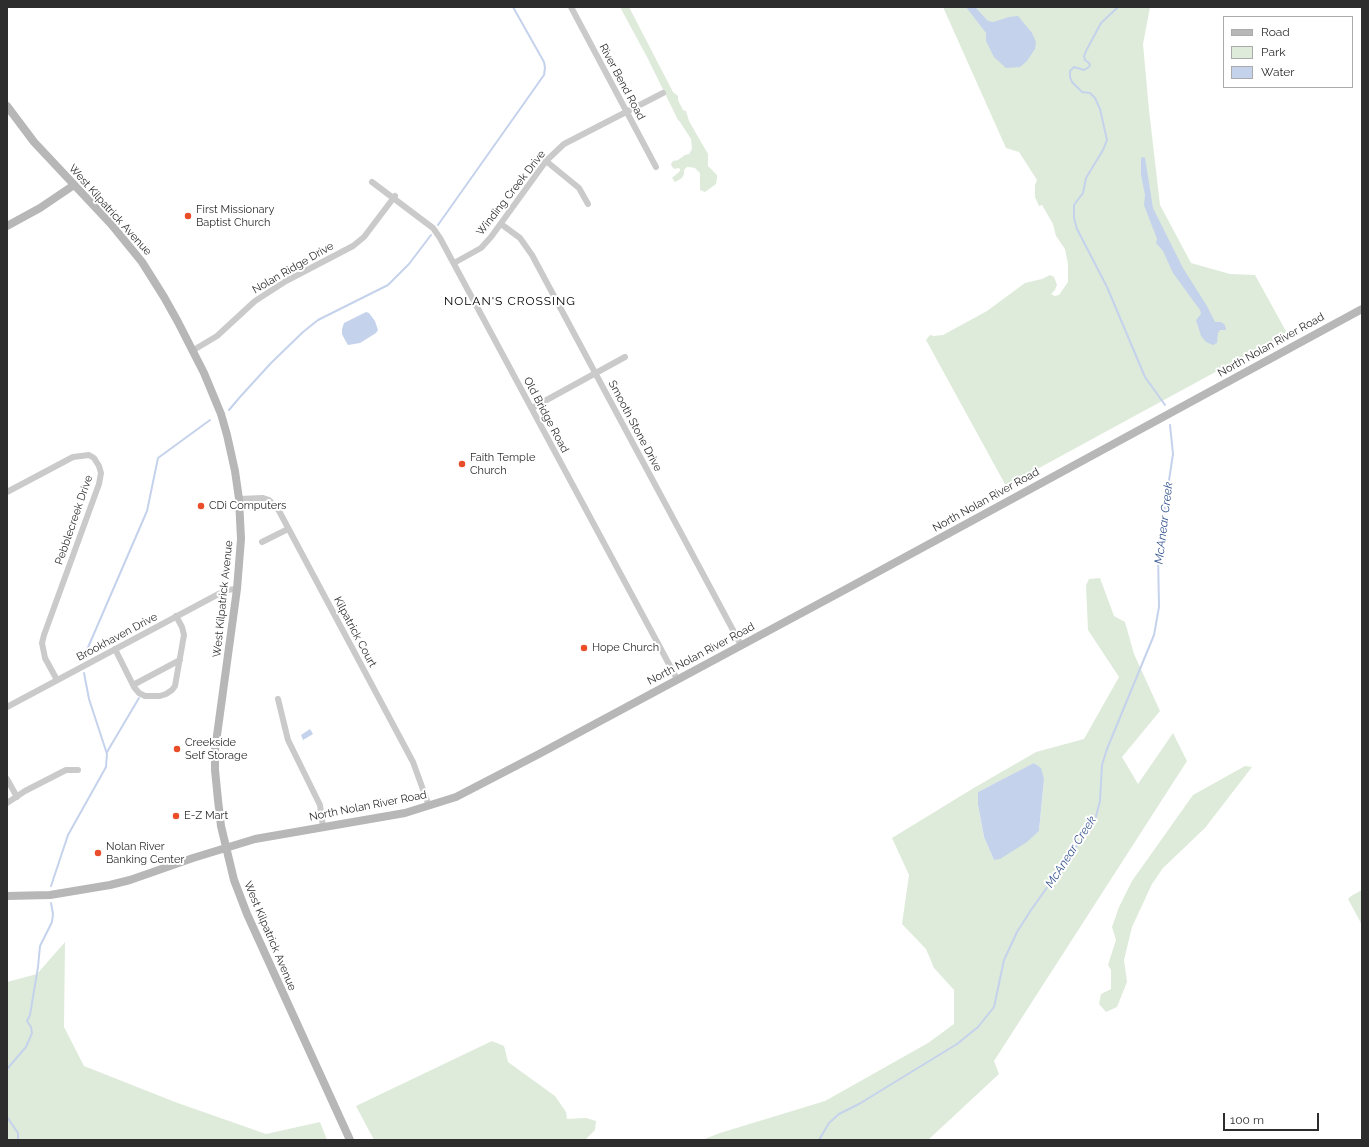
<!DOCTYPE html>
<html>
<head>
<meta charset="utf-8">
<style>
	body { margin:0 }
	#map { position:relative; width:1369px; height:1147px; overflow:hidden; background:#fff; font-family:Raleway,sans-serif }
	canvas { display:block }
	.frame { position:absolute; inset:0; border:8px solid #2d2d2d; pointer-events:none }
	.legend { position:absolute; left:1223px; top:16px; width:130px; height:72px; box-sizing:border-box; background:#fff; border:1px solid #ababab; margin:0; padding:5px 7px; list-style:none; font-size:12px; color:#2d2d2d }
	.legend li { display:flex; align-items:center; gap:8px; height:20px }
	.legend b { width:20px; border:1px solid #ababab }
	.scale { position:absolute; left:1223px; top:1113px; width:96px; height:18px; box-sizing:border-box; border:2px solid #2d2d2d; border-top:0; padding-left:5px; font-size:12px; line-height:14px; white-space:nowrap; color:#2d2d2d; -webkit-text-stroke:3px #fff; paint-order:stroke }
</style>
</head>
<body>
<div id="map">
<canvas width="1369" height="1147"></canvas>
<div class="frame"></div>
<ul class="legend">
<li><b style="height:5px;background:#b7b7b7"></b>Road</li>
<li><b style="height:11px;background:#deebda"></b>Park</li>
<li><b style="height:11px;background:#c5d2ec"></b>Water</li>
</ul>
<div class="scale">100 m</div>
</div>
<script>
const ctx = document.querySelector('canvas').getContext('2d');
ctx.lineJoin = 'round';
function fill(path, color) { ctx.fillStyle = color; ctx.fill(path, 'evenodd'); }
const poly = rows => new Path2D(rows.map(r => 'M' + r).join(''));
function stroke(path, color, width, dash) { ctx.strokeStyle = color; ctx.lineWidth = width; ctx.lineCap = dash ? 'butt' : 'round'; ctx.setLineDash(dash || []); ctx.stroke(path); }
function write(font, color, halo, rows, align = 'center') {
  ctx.font = font + ' Raleway,sans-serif'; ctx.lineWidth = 4; ctx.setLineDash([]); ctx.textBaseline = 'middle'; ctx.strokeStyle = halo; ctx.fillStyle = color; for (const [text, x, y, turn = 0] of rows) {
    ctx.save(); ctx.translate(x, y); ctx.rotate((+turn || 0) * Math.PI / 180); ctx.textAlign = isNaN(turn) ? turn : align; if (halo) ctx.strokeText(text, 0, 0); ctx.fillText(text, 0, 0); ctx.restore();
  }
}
fill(poly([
	[620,7,629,7,673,92,678,96,678,100,683,110,686,111,689,121,701,142,708,154,708,166,717,175,717,178,716,184,705,192,700,190,700,173,695,168,689,167,687,167,684,170,684,174,682,178,675,182,672,178,680,171,680,169,678,168,675,169,672,167,671,164,673,161,678,160,685,155,689,154,692,149,691,139,680,122,678,120,647,57],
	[943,7,1150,7,1143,44,1149,110,1160,205,1191,263,1230,274,1255,275,1287,333,1006,486,926,340,930,335,934,336,943,335,987,311,1025,283,1042,279,1050,275,1054,277,1057,285,1055,290,1051,294,1055,296,1059,295,1068,282,1068,264,1065,249,1056,236,1053,224,1042,205,1039,206,1035,197,1035,185,1037,180,1019,152,1006,148],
	[1100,578,1114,616,1125,622,1134,654,1160,711,1122,757,1138,784,1173,733,1187,761,994,1061,999,1074,928,1140,702,1140,720,1133,825,1101,928,1043,954,1024,954,990,934,968,926,949,902,924,909,875,892,838,972,789,1036,752,1084,739,1119,677,1088,630,1086,585,1089,579],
	[1035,763,1044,779,1039,831,994,860,984,837,978,805,978,792],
	[1245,766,1252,767,1205,828,1163,868,1152,884,1132,927,1124,960,1127,982,1117,1007,1106,1012,1099,1004,1101,994,1111,989,1111,970,1108,965,1116,940,1112,927,1119,907,1132,881,1193,795],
	[1362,890,1362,925,1348,899,1351,896],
	[65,942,64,1027,84,1066,175,1102,266,1134,320,1122,327,1140,7,1140,7,982,37,974],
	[492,1041,504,1046,508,1062,555,1096,566,1112,567,1119,586,1118,596,1121,595,1130,585,1140,374,1140,356,1106]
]), '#deebda');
fill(poly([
	[966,7,975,7,988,21,993,22,1009,17,1018,16,1032,33,1036,42,1035,49,1027,61,1020,67,1006,68,994,57,986,41,986,33],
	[1144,157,1145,158,1153,208,1183,268,1207,306,1215,322,1221,322,1225,325,1226,330,1220,330,1218,333,1217,343,1213,345,1206,342,1201,336,1196,320,1201,314,1200,310,1173,273,1163,251,1156,243,1157,239,1144,205,1145,195,1141,175,1141,158],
	[366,312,369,313,375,321,378,330,376,333,360,343,348,345,345,340,342,334,342,329,344,323],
	[310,729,313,734,303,740,301,735],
	[1034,763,1041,768,1044,779,1039,831,1027,842,1000,859,994,860,984,837,978,805,978,792]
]), '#c5d2ec');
stroke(poly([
	[1118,7,1101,23,1086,51,1084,56,1085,60,1089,63,1090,65,1089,67,1084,70,1074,67,1070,71,1070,77,1072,82,1082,92,1090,93,1095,98,1100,109,1107,140,1103,150,1086,178,1083,193,1074,205,1074,218,1077,229,1107,287,1145,377,1165,405],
	[438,225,544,75,545,68,544,62,513,7],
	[229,410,240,397,271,363,303,332,318,320,388,285,409,264,431,235],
	[83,659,147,511,158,458,210,420],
	[107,752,139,698],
	[51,886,68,835,106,767,107,754,89,699,84,673],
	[7,1069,26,1047,32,1033,31,1027,27,1021,30,1015,38,967,40,946,52,922,53,914,51,903],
	[7,1117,18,1133,18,1140],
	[819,1140,829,1123,839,1114,859,1104,957,1044,978,1027,994,1007,1004,960,1017,932,1031,910,1095,820,1100,801,1102,765,1107,749,1154,635,1159,607,1158,553,1173,454,1170,425]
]), '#c5d2ec', 2);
stroke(poly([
	[571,7,656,167],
	[546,161,579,188,588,204],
	[372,182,425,222,433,228,440,238,677,679],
	[501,224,520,238,532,255,741,645],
	[454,263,481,248,491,237,546,161,564,144,663,93],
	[192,351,217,336,255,301,286,281,353,246,364,237,395,196],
	[532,408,625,357],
	[7,492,73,457,89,455,94,458,99,466,101,473,99,484,44,635,42,643,45,658,57,680],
	[239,499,263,498,269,500,278,509,413,762,429,806],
	[262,542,288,529],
	[115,649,134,687,139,693,145,696,160,696,166,694,172,690,175,686,184,635,182,627,176,616],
	[133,685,180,660],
	[278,699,288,740,320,805,323,827],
	[7,707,226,590,237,589],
	[7,779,17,797],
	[7,803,25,791,66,770,78,770]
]), '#cacaca', 6);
stroke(poly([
	[7,106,34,142,111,224,142,262,164,297,178,322,204,373,221,414,227,435,235,471,239,499,241,539,237,589,215,750,215,770,218,800,221,826,234,880,247,914,350,1140],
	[7,226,40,208,74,185],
	[7,896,50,895,110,885,130,880,193,858,255,839,405,813,456,797,539,754,850,587,1362,309]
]), '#b7b7b7', 8);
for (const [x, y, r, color] of [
	[188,216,4,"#ea4d29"],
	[462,464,4,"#ea4d29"],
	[201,506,4,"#ea4d29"],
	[584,648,4,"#ea4d29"],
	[177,749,4,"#ea4d29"],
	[176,816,4,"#ea4d29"],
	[98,853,4,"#ea4d29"]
]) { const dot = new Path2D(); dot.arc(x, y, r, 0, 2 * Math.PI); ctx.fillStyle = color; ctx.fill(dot); stroke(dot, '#fff', 1.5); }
write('11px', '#2d2d2d', '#fff', [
	["River Bend Road",622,82,62],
	["Winding Creek Drive",511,193,-52],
	["West Kilpatrick Avenue",110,210,48],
	["Nolan Ridge Drive",293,268,-30],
	["North Nolan River Road",1271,345,-29],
	["Old Bridge Road",546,415,62],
	["Smooth Stone Drive",635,426,62],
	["North Nolan River Road",986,500,-29],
	["Pebblecreek Drive",74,520,-71],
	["West Kilpatrick Avenue",223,599,-84],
	["Kilpatrick Court",355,632,62],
	["Brookhaven Drive",117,637,-28],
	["North Nolan River Road",701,654,-28],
	["North Nolan River Road",368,806,-11],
	["West Kilpatrick Avenue",270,936,67]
]);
write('11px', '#2d2d2d', '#fff', [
	["First Missionary",196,210],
	["Baptist Church",196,223],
	["Faith Temple",470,458],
	["Church",470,471],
	["CDi Computers",209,506],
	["Hope Church",592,648],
	["Creekside",185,743],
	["Self Storage",185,756],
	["E-Z Mart",184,816],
	["Nolan River",106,847],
	["Banking Center",106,860]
], 'left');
ctx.letterSpacing = '1px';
write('12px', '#000', '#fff', [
	["NOLAN'S CROSSING",510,301]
]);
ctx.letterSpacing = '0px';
write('italic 12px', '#395891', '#fff', [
	["McAnear Creek",1164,523,-83],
	["McAnear Creek",1071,852,-57]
]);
</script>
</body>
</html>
